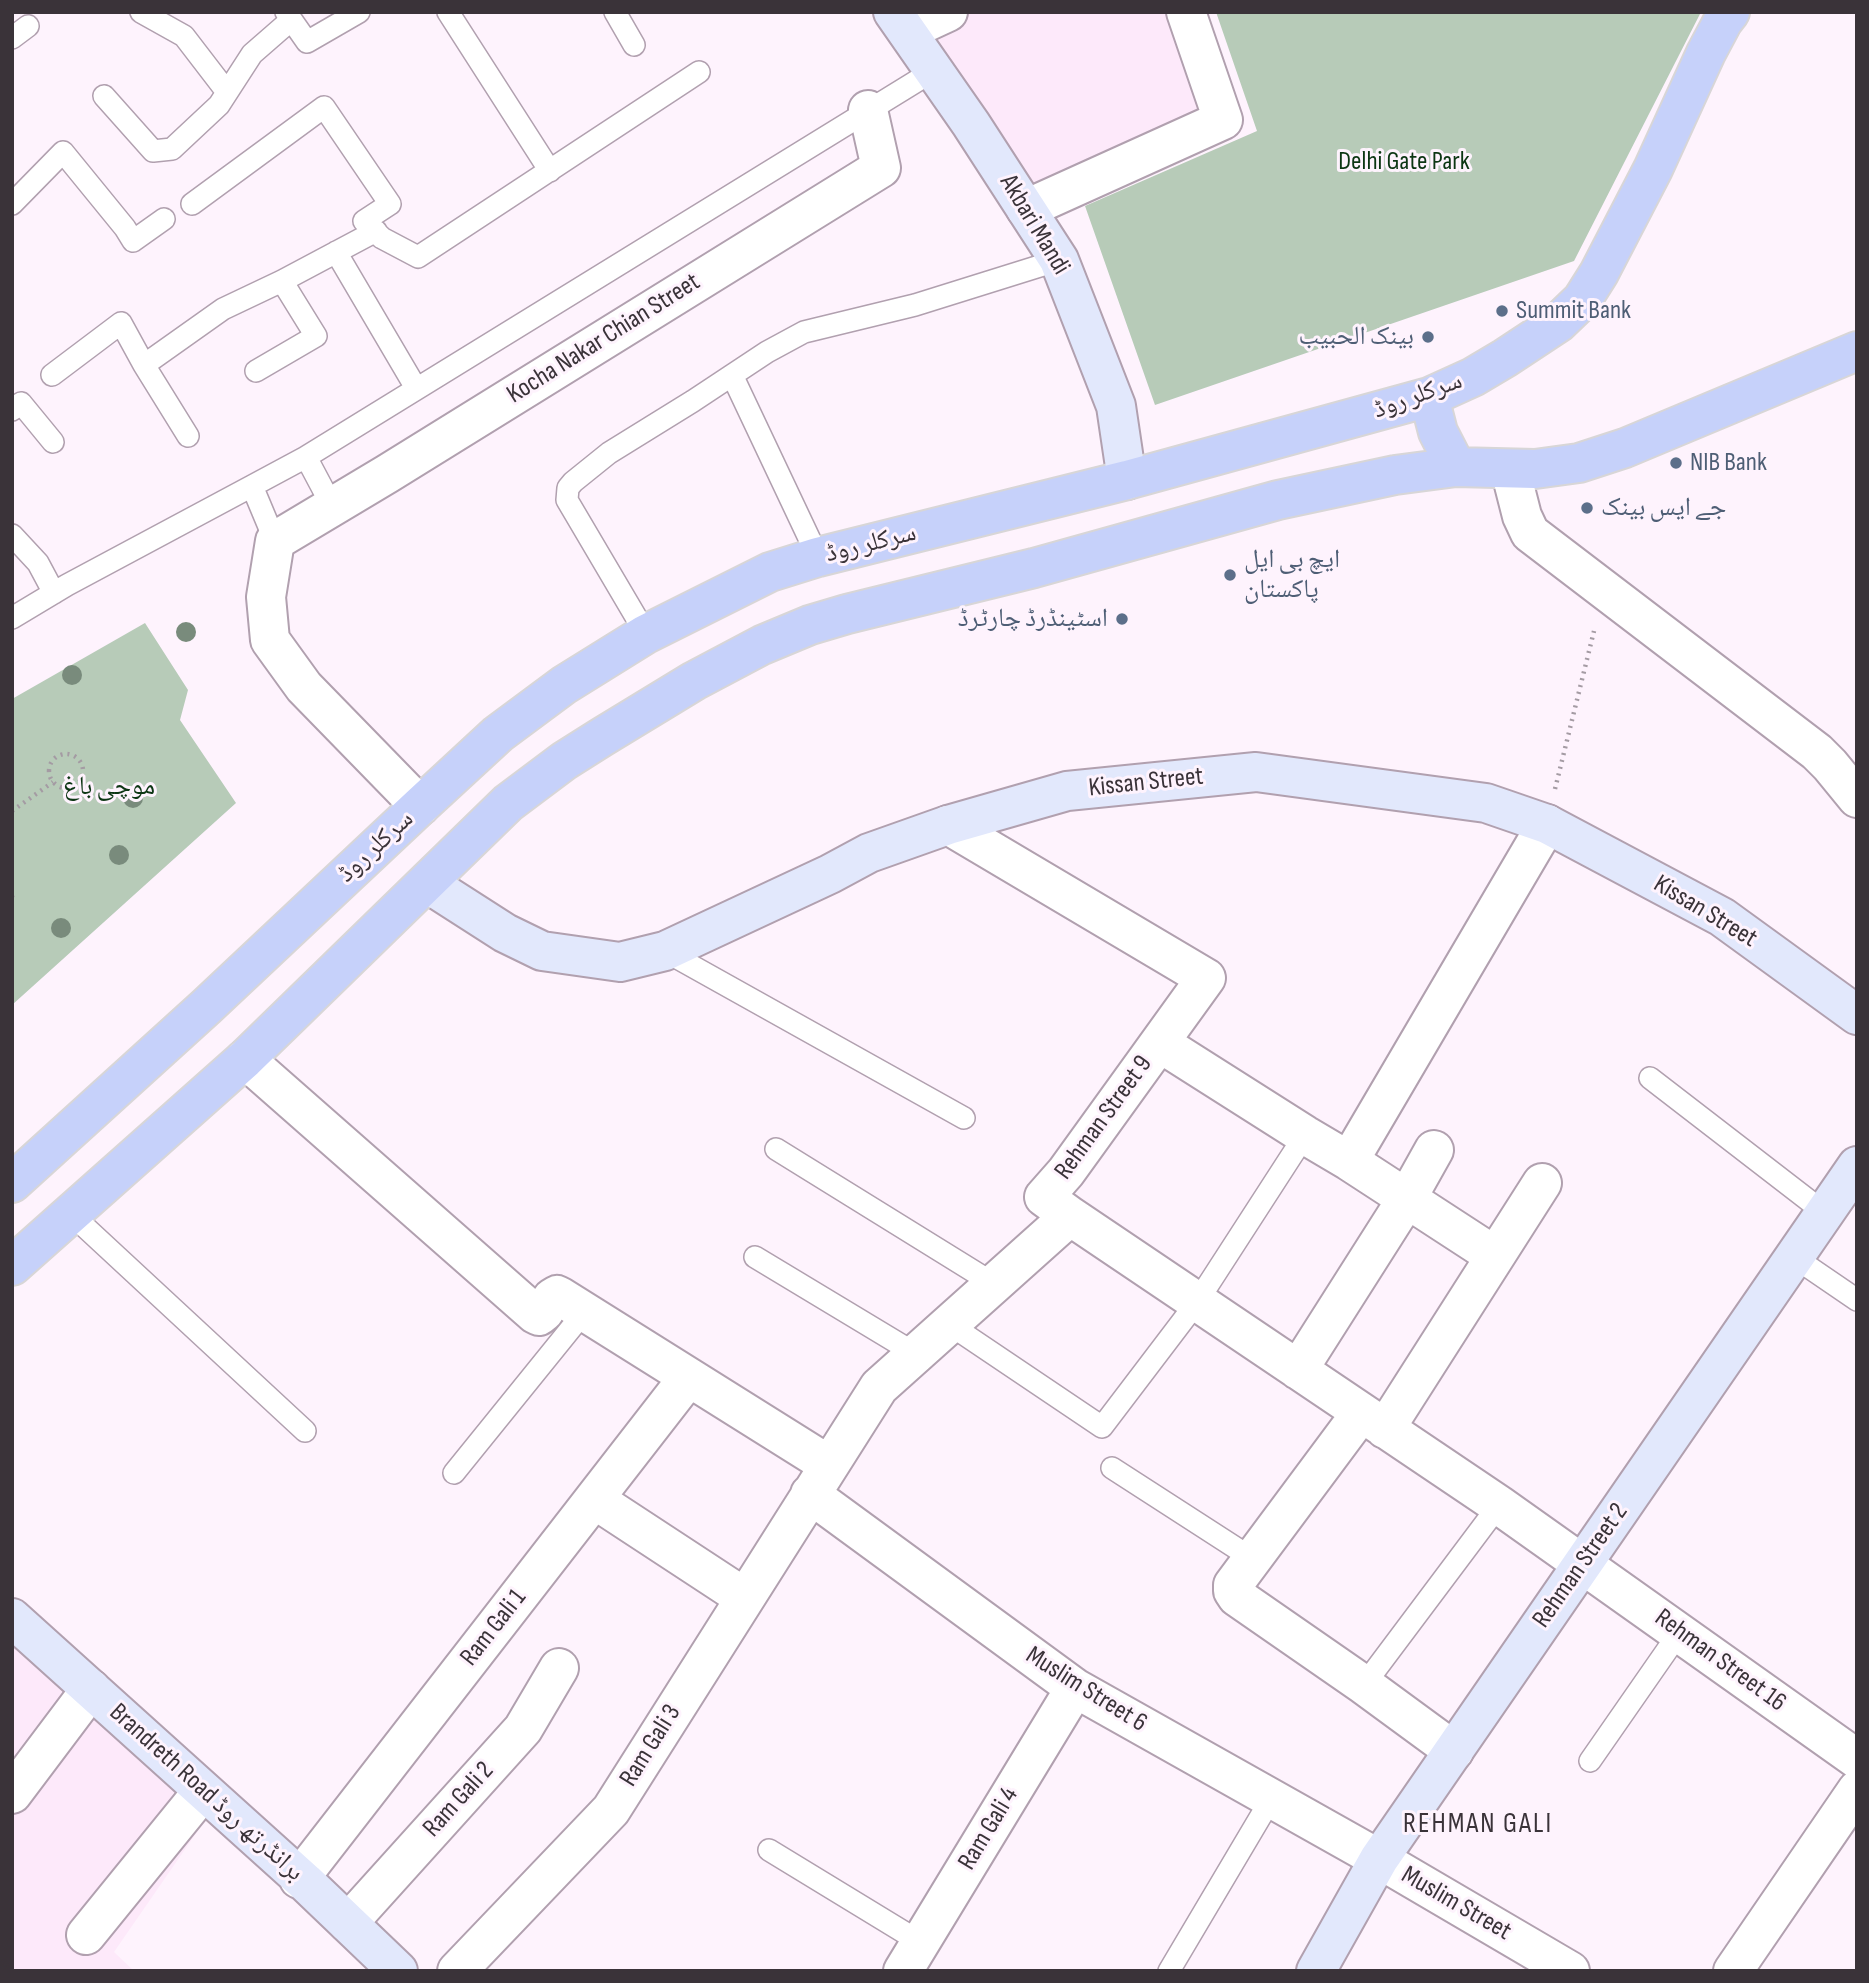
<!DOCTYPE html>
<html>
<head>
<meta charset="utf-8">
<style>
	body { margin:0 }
	#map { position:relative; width:1869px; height:1983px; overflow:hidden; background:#fef3fd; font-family:"Sofia Sans Condensed",sans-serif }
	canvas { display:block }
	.frame { position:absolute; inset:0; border:14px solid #3a3339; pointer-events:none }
</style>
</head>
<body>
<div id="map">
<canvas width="1869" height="1983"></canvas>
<div class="frame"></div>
</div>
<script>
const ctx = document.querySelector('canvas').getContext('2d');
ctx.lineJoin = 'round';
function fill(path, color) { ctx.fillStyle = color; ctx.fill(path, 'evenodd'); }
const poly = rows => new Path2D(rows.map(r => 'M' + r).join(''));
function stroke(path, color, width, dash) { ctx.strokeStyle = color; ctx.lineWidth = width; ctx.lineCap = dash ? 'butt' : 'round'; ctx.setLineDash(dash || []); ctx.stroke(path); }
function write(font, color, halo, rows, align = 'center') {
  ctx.font = font + ' "Sofia Sans Condensed","Noto Naskh Arabic",sans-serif'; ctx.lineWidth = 6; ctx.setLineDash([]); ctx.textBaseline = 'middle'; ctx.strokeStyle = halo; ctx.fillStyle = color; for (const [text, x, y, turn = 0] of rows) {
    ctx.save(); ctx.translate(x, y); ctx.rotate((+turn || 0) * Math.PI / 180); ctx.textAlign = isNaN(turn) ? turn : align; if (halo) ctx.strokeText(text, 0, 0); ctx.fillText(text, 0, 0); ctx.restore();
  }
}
fill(poly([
	[893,12,1186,12,1223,120,1026,209],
	[12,1618,217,1803,114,1952,134,1971,12,1971]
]), '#fde9fa');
fill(poly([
	[1216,12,1701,12,1574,261,1155,405,1085,206,1257,131],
	[145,623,188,690,180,720,236,803,12,1005,12,699]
]), '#b7cbb8');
const lane = poly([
	[141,12,184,36,227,92],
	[286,12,307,42,359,12],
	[448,12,550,171],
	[615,12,634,45],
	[12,38,28,26],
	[104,96,153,151,172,149,219,105,252,54,291,20],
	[12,204,63,152,125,228,133,241,164,219],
	[192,204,324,107,390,204,364,221,382,238,418,257,699,72],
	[336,252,416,388],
	[144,365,188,436],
	[256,371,316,336,282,281],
	[52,375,121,323,144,365,223,309,282,281,376,231],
	[732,375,818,557],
	[12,410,21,403,53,442],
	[252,486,306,457],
	[332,506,306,457,933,71],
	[12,535,38,563,54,593],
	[12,618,67,585,252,486,275,541],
	[646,634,567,500,568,488,573,482,609,453,693,401,767,352,804,332,915,305,1059,260],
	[665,951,964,1118],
	[1650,1078,1825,1213],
	[776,1149,994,1284],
	[71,1214,305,1431],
	[755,1257,916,1354],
	[1794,1257,1857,1300],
	[949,1324,1102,1427,1197,1302,1305,1135],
	[1112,1468,1253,1559],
	[454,1473,585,1311],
	[1364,1685,1499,1505],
	[1590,1761,1679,1633],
	[769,1850,920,1942],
	[1169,1971,1271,1799]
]);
const street = poly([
	[907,31,948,12],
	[1026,209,1223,120,1186,12],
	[1510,469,1522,516,1530,533,1817,752,1830,765,1857,798],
	[420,806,304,687,270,640,266,597,275,541,387,474,881,168,868,110],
	[1160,1043,1305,1135,1349,1161,1495,1256],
	[245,1059,535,1314,539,1316,544,1312,552,1298,557,1295,561,1297,829,1465],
	[1349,1161,1547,824],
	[1070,1216,1499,1505,1857,1759],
	[1298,1370,1406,1200,1434,1150],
	[1361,1413,1233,1585,1233,1591,1237,1597,1364,1685,1454,1751],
	[1385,1429,1542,1183],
	[810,1494,1075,1688,1379,1859,1570,1971],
	[594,1499,745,1598],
	[12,1794,91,1689],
	[299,1879,688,1378],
	[348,1923,523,1729,559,1668],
	[86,1935,203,1791],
	[457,1971,611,1810,879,1387,1070,1216,1044,1197,1066,1172,1206,978,948,825],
	[903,1971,1075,1688],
	[1733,1971,1857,1790]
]);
const secondary = poly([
	[893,12,971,124,1059,260,1116,406,1127,480],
	[427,883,505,933,542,951,620,962,665,951,830,874,869,853,948,825,1067,791,1256,772,1486,803,1547,824,1722,917,1857,1015],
	[12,1618,305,1882,398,1971],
	[1316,1971,1379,1859,1857,1166]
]);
const primary = poly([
	[1429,397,1438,432,1456,467],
	[12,1183,206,1007,420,806,498,734,564,685,646,634,770,572,818,557,1127,480,1429,397,1473,377,1505,358,1558,323,1582,300,1599,273,1653,169,1706,53,1723,21,1730,12],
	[12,1266,245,1059,508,803,564,761,602,737,694,681,762,645,810,625,847,614,1034,568,1278,500,1395,475,1456,467,1535,469,1579,463,1625,448,1857,351]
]);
stroke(lane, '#b1a0af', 24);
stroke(street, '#b1a0af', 42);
stroke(secondary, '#b1a0af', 42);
stroke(primary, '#d8d6d7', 42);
stroke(poly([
	'49 771a17 17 0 1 1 34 0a17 17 0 1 1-34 0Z',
	[1555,789,1594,631],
	[12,811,53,782],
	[12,897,18,900]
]), '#a49ba3', 4.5, [2, 5]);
stroke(lane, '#fff', 21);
stroke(street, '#fff', 38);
stroke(secondary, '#e2e8fc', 38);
stroke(primary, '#c6d1fa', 38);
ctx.fillStyle = '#798b7c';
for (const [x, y] of [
	[186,632],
	[72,675],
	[133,798],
	[119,855],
	[61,928]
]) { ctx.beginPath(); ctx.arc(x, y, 10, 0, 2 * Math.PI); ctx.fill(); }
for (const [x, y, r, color] of [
	[1502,311,7,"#5c6f8a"],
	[1428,337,7,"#5c6f8a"],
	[1676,463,7,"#5c6f8a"],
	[1587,508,7,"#5c6f8a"],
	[1230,575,7,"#5c6f8a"],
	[1122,619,7,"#5c6f8a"]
]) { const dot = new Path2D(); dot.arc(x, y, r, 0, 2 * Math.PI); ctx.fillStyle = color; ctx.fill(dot); stroke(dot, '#fef3fd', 2.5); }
write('26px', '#0c3613', '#fef3fd', [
	["Delhi Gate Park",1404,162],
	["موچی باغ",109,787]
]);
write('26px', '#3a3339', '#fef3fd', [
	["Akbari Mandi",1034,225,59],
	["Kocha Nakar Chian Street",604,339,-32],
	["سرکلر روڈ",1418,396,-20],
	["سرکلر روڈ",871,544,-14],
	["Kissan Street",1146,783,-6],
	["سرکلر روڈ",376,847,-43],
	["Kissan Street",1705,912,31],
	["Rehman Street 9",1104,1118,-54],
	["Rehman Street 2",1581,1566,-55],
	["Ram Gali 1",494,1628,-52],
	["Rehman Street 16",1720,1661,36],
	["Muslim Street 6",1086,1690,32],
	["Ram Gali 3",651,1746,-58],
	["Brandreth Road برانڈرتھ روڈ",206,1793,42],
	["Ram Gali 2",459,1800,-48],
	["Ram Gali 4",989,1829,-59],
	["Muslim Street",1456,1904,30]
]);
write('26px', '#4e5e75', '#fef3fd', [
	["Summit Bank",1516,311],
	["بينک الحبيب",1414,337,"right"],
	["NIB Bank",1690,463],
	["جے ایس بینک",1601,508],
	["ایچ بی ایل",1244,560],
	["پاکستان",1244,590],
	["اسٹینڈرڈ چارٹرڈ",1108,619,"right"]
], 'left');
ctx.letterSpacing = '2px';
write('28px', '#3a3339', '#fef3fd', [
	["REHMAN GALI",1478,1825]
]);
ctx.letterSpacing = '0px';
</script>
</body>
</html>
